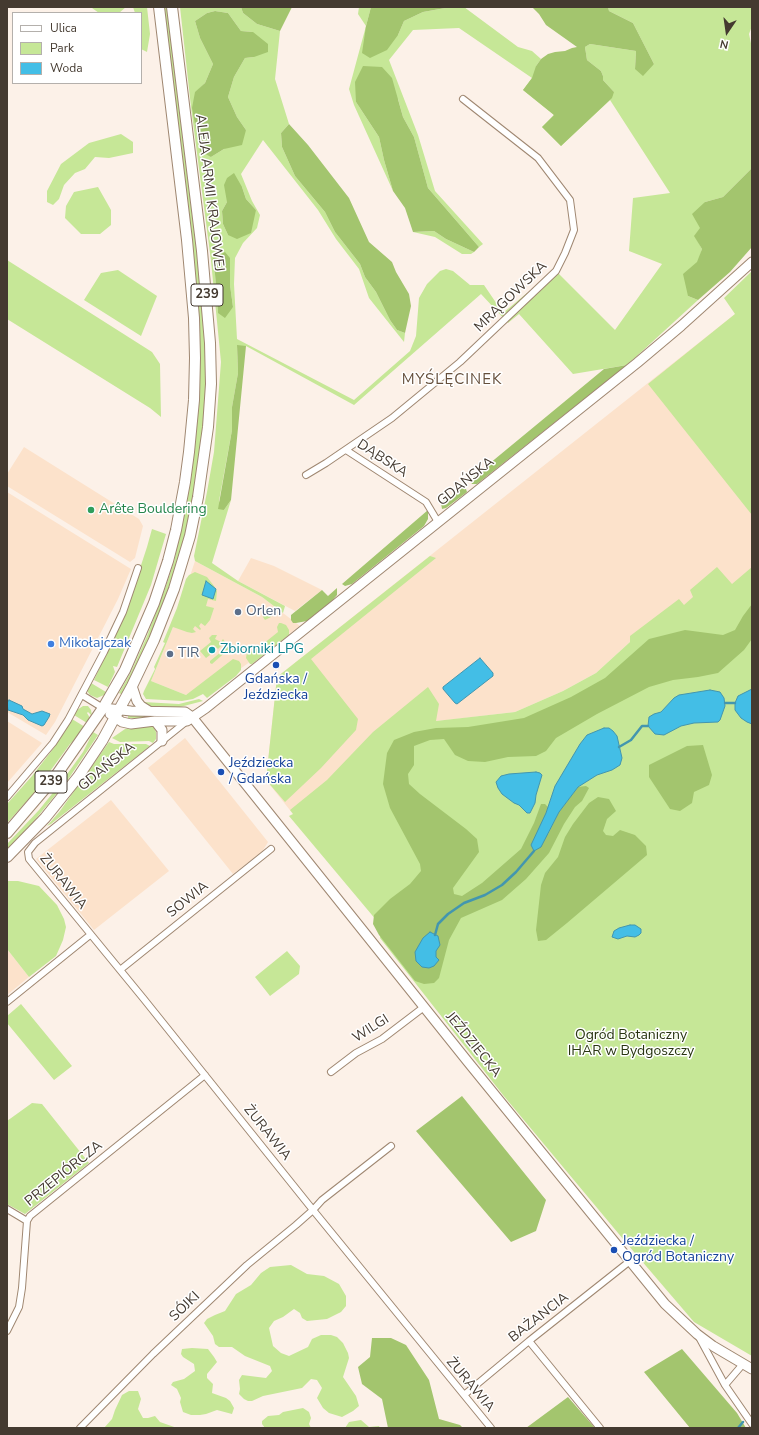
<!DOCTYPE html>
<html>
<head>
<meta charset="utf-8">
<style>
	body { margin:0 }
	#map { position:relative; width:759px; height:1435px; overflow:hidden; background:#fcf1e8; font-family:"Nunito Sans",sans-serif }
	canvas { display:block }
	.frame { position:absolute; inset:0; border:8px solid #443a30; pointer-events:none }
	.legend { position:absolute; left:12px; top:12px; width:130px; height:72px; box-sizing:border-box; background:#fff; border:1px solid #b4b0ac; margin:0; padding:5px 7px; list-style:none; font-size:12px; color:#443a30 }
	.legend li { display:flex; align-items:center; gap:8px; height:20px }
	.legend b { width:20px; border:1px solid #b4b0ac }
	.north { position:absolute; left:707px; top:12px; width:40px; height:40px; -webkit-text-stroke:3px #fff; paint-order:stroke; rotate:193deg; font-size:11px; font-weight:700; line-height:16px; text-align:center; color:#443a30 }
	.north::after { content:''; display:block; margin:auto; width:14px; height:18px; background:#443a30; clip-path:polygon(50% 0,100% 100%,50% 72%,0 100%) }
</style>
</head>
<body>
<div id="map">
<canvas width="759" height="1435"></canvas>
<div class="frame"></div>
<ul class="legend">
<li><b style="height:5px;background:#fff"></b>Ulica</li>
<li><b style="height:11px;background:#c6e797"></b>Park</li>
<li><b style="height:11px;background:#43bee6"></b>Woda</li>
</ul>
<div class="north">N</div>
</div>
<script>
const ctx = document.querySelector('canvas').getContext('2d');
ctx.lineJoin = 'round';
function fill(path, color) { ctx.fillStyle = color; ctx.fill(path, 'evenodd'); }
const poly = rows => new Path2D(rows.map(r => 'M' + r).join(''));
function stroke(path, color, width, dash) { ctx.strokeStyle = color; ctx.lineWidth = width; ctx.lineCap = dash ? 'butt' : 'round'; ctx.setLineDash(dash || []); ctx.stroke(path); }
function write(font, color, halo, rows, align = 'center') {
  ctx.font = font + ' "Nunito Sans",sans-serif'; ctx.lineWidth = 3; ctx.setLineDash([]); ctx.textBaseline = 'middle'; ctx.strokeStyle = halo; ctx.fillStyle = color; for (const [text, x, y, turn = 0] of rows) {
    ctx.save(); ctx.translate(x, y); ctx.rotate((+turn || 0) * Math.PI / 180); ctx.textAlign = isNaN(turn) ? turn : align; if (halo) ctx.strokeText(text, 0, 0); ctx.fillText(text, 0, 0); ctx.restore();
  }
}
fill(poly([
	[735,314,752,329,752,596,630,642,596,673,563,691,515,712,447,720,414,723,293,814,266,780,277,677],
	[24,447,139,519,143,526,135,558,130,562,7,486,7,474],
	[7,492,131,569,118,599,55,722,46,735,7,712],
	[251,558,274,566,322,590,295,611,238,581],
	[195,561,262,597,300,626,240,669,186,695,151,681,173,627],
	[7,721,42,743,7,783],
	[185,738,268,842,262,852,233,874,148,768],
	[111,800,169,871,94,930,36,859],
	[7,949,29,977,7,995]
]), '#fce2cb');
fill(poly([
	[92,7,126,7,119,13,99,13,92,8],
	[133,7,147,7,150,34,147,52,141,49,141,13,135,13],
	[163,7,168,7,202,292,206,360,205,401,204,427,189,521,182,549,161,613,123,695,119,693,131,672,147,636,165,589,174,562,187,501,197,425,198,400],
	[180,7,241,7,243,13,257,24,280,31,275,79,289,124,281,133,282,147,295,176,325,212,335,232,360,264,365,277,376,292,390,320,397,330,405,333,404,342,369,298,359,269,336,239,318,210,263,140,241,174,252,201,260,215,257,228,243,243,235,258,234,284,237,339,354,400,410,351,416,336,419,298,427,284,440,271,446,269,453,271,470,285,484,285,503,313,527,293,530,296,556,271,615,330,662,264,629,251,633,198,670,193,610,100,561,146,542,127,554,115,523,90,532,78,459,28,413,30,389,60,418,135,435,191,483,244,479,247,428,188,414,137,403,117,398,99,356,102,379,137,384,160,393,191,354,105,349,89,366,26,358,14,359,7,371,7,366,26,398,35,404,21,423,12,451,7,464,7,518,47,532,51,541,59,536,66,614,92,603,80,603,76,601,71,587,60,585,47,590,44,636,51,635,69,654,64,633,23,609,11,608,7,752,7,752,26,749,34,752,48,752,168,723,197,705,202,701,229,695,236,702,249,688,296,698,300,627,365,573,374,519,314,508,323,481,294,354,405,246,346,237,346,238,373,232,407,232,430,219,501,224,510,231,500,212,563,238,581,285,606,283,613,262,597,195,561,194,556,207,492,214,452,221,362,211,261,191,107],
	[215,11,228,13,241,31,253,32,254,57,245,58,234,77,228,97,237,117,246,130,224,149,211,157,195,93,205,83,213,64,200,38,195,21,207,13],
	[242,187,246,199,256,210,228,235,223,224,222,211,227,202],
	[230,258,230,285,233,307,218,313,215,274,212,259],
	[121,134,133,142,133,153,109,158,95,157,85,169,75,173,64,185,59,199,53,205,47,202,47,191,61,164,89,143],
	[98,187,111,210,111,225,100,234,81,234,65,218,66,206,74,192],
	[434,231,446,239,474,252,471,254,462,254,435,237,413,232],
	[7,260,152,352,160,364,161,417,150,408,7,319],
	[118,270,157,296,141,336,84,300,101,273],
	[752,271,752,515,648,384,735,314,724,298],
	[152,529,166,534,151,585,117,667,113,666,115,672,108,687,94,680,125,614,147,547],
	[430,556,436,558,311,659,358,719,356,730,321,768,285,802,266,780,277,677],
	[717,567,732,584,752,567,752,1356,694,1322,628,1245,503,1095,380,938,382,927,289,816,293,814,290,810,327,780,373,732,428,687,439,704,436,721,515,712,563,691,596,673,630,642,630,636,679,599,684,605,693,597,690,590],
	[195,572,207,577,214,586,217,591,216,601,208,599,206,606,214,608,210,620,205,626,201,623,199,626,201,629,200,630,195,626,193,629,196,632,192,633,187,632,173,627,151,681,186,695,233,659,239,661,241,664,241,670,236,676,207,698,203,694,193,699,182,701,146,699,143,694,144,691,155,669,154,667,165,643,163,642,177,608,186,579,189,575],
	[264,608,267,609,272,613,271,617,265,620,263,617,265,610],
	[279,623,281,623,286,625,289,630,289,635,252,664,250,664,246,658,247,652,249,651,253,652,278,632,277,627],
	[212,635,217,635,215,639,221,642,223,639,225,642,218,649,214,645,207,650,210,655,206,658,200,651,211,642,209,638],
	[227,647,229,647,229,649,212,664,210,663,210,661],
	[91,683,106,692,104,695,97,698,90,695,87,691],
	[199,699,203,701,180,707,156,707,148,706,143,702,179,704],
	[83,706,88,706,91,710,92,716,88,712,87,713,90,718,87,723,74,715,77,710],
	[128,715,176,716,177,717,176,719,128,718],
	[72,719,85,727,80,735,70,744,34,793,7,823,7,804,32,776,53,749],
	[150,725,154,728,156,732,156,739,153,743,149,741,120,742,112,738,125,729],
	[93,732,98,735,67,781,29,827,7,850,7,844,39,810,60,784,83,752],
	[109,742,114,744,146,744,150,746,51,824,47,826,60,811],
	[7,881,18,881,39,886,57,905,64,919,66,927,63,940,56,956,29,977,7,949],
	[287,951,300,966,299,974,270,996,255,977],
	[21,1004,72,1066,54,1080,7,1023,7,1016],
	[32,1103,42,1104,89,1163,25,1214,7,1204,7,1121],
	[291,1265,307,1274,324,1276,339,1284,346,1296,346,1306,341,1312,327,1319,307,1321,302,1318,300,1313,294,1309,283,1317,274,1321,269,1328,273,1346,281,1353,289,1356,308,1347,312,1339,321,1335,331,1335,337,1337,343,1343,348,1353,349,1358,343,1377,356,1396,359,1406,353,1411,342,1417,329,1413,323,1408,317,1398,322,1388,317,1380,311,1379,302,1388,263,1396,252,1401,248,1401,244,1399,239,1394,240,1389,239,1380,242,1375,266,1378,272,1371,270,1366,245,1356,232,1347,219,1347,215,1344,213,1336,204,1323,207,1319,215,1315,225,1311,236,1294,251,1285,261,1273,270,1267],
	[192,1348,208,1349,214,1357,217,1362,207,1374,207,1378,213,1384,212,1393,226,1398,230,1401,234,1408,232,1414,217,1410,206,1414,200,1415,191,1415,183,1412,180,1402,181,1398,177,1389,171,1385,173,1382,184,1379,195,1371,194,1364,183,1357,181,1354,182,1349],
	[129,1391,138,1391,141,1399,138,1409,143,1418,148,1418,155,1416,160,1422,177,1428,104,1428,112,1419,115,1410,122,1395],
	[303,1408,309,1412,311,1418,309,1424,311,1428,265,1428,262,1424,262,1421,268,1416,279,1415,283,1412],
	[361,1420,369,1427,379,1426,380,1428,345,1428,349,1422]
]), '#c6e797');
fill(poly([
	[241,7,292,7,280,31,257,24,243,13],
	[371,7,451,7,423,12,404,21,398,35,387,50,370,58,362,53,366,26],
	[532,7,608,7,609,11,633,23,654,64,643,76,635,69,636,51,590,44,585,47,587,60,601,71,603,76,603,80,614,92,612,98,561,146,542,127,554,115,523,90,532,78,536,66,541,59,548,54,555,52,565,51,572,48,577,47,546,25,539,14],
	[215,11,228,13,241,31,253,32,268,44,268,52,254,57,245,58,234,77,228,97,237,117,246,130,242,145,224,149,211,157,200,151,192,108,195,92,205,83,213,64,200,38,195,21,207,13],
	[363,66,382,67,392,78,403,117,414,137,428,188,479,247,474,252,446,239,434,231,413,232,405,208,393,191,384,160,379,137,356,102,355,82],
	[289,124,308,145,349,198,369,242,392,262,396,272,409,294,411,306,405,333,397,330,390,320,376,292,365,277,360,264,335,232,325,212,295,176,282,147,281,133],
	[752,168,752,247,730,272,698,300,688,296,683,274,697,262,702,249,694,236,700,228,692,214,705,202,723,197],
	[234,173,242,187,246,199,256,210,251,233,237,239,228,235,223,224,222,211,227,202,224,185,227,178],
	[225,252,230,258,230,285,233,307,225,318,218,313,215,274,212,259],
	[237,345,246,346,231,500,224,510,218,509,232,430,232,407,238,373],
	[627,365,477,484,472,484,471,482,472,478,604,369],
	[462,487,466,489,467,492,446,508,442,509,441,503],
	[428,510,428,519,424,526,352,584,345,586,342,584],
	[337,588,337,595,331,602,307,621,296,623,293,623,291,620,291,615,322,590,328,596],
	[752,604,752,639,744,650,718,673,698,677,673,680,649,687,597,714,556,738,546,751,536,756,508,757,485,762,468,761,455,755,444,739,430,740,414,746,414,765,408,774,409,784,420,794,466,829,477,839,479,852,453,888,454,894,462,896,482,883,521,849,534,823,541,804,545,804,548,807,546,813,548,834,559,812,578,787,586,786,589,788,582,801,575,807,564,824,549,853,526,879,502,900,461,918,449,940,439,978,434,983,424,984,415,981,379,935,373,924,374,915,390,899,410,884,421,871,420,864,390,808,383,784,387,753,394,740,414,732,436,728,468,727,524,718,571,697,605,678,649,639,685,630,723,635,735,630,743,616],
	[703,745,712,775,709,785,694,792,692,803,680,811,670,809,649,777,649,765,687,746],
	[598,797,609,799,616,811,607,819,603,831,606,835,613,836,620,830,635,835,646,846,647,855,567,923,546,940,538,941,536,930,541,885,545,873,558,857,565,837,573,824,589,803],
	[462,1096,546,1200,536,1231,511,1242,416,1131],
	[372,1338,391,1338,406,1345,429,1380,439,1419,460,1425,463,1428,388,1428,382,1399,362,1384,358,1367,370,1357],
	[682,1349,737,1413,746,1428,690,1428,644,1372],
	[568,1397,595,1428,526,1428]
]), '#a3c56e');
const water = poly([
	[206,581,216,589,213,599,202,595,206,581],
	[480,658,493,673,493,676,457,704,455,703,443,689,443,687,480,658],
	[752,689,752,724,747,722,741,718,735,710,735,703,738,696,752,689],
	[710,690,720,692,724,698,725,706,720,720,718,722,694,723,681,726,664,735,655,734,648,726,649,717,654,714,661,712,674,698,679,695,710,690],
	[9,700,22,706,23,709,32,714,42,711,50,714,49,717,44,725,42,726,28,720,23,715,8,710,7,703,9,700],
	[604,728,609,728,613,731,617,736,622,758,620,765,612,770,597,775,578,787,559,812,541,847,534,851,531,845,546,813,555,786,580,744,587,735,604,728],
	[536,772,540,773,542,775,536,795,535,803,530,813,527,813,519,805,514,803,502,794,498,788,496,782,501,776,509,774,536,772],
	[630,925,635,925,641,929,641,933,639,935,635,937,627,936,618,939,612,937,614,931,619,928,630,925],
	[430,932,438,936,440,945,436,951,436,957,439,960,434,966,429,968,422,967,416,961,415,952,423,938,430,932]
]);
fill(water, '#43bee6');
stroke(water, '#4396af', 1);
stroke(poly([
	[725,703,735,703],
	[619,747,631,740,642,726,648,726],
	[435,935,438,924,448,914,464,903,485,895,502,885,516,872,534,851],
	[738,1428,743,1422]
]), '#4396af', 2.5);
const street = poly([
	[346,450,426,502,438,522],
	[306,475,326,463,392,418,460,362,556,271,565,253,574,230,570,200,538,158,463,99],
	[82,695,103,708],
	[187,721,35,843,28,852,29,859,143,998,313,1210,491,1428],
	[7,797,53,743,68,720,104,652,123,612,138,568],
	[120,970,271,849],
	[7,1002,90,935],
	[331,1072,356,1053,382,1039,424,1007],
	[7,1209,27,1221],
	[7,1331,19,1307,22,1288,27,1221,30,1216,205,1075],
	[699,1337,725,1385,752,1424],
	[529,1341,600,1428],
	[725,1385,743,1364],
	[464,1395,529,1341,630,1261],
	[80,1428,153,1354,247,1265,296,1225,313,1210,322,1200,391,1146]
]);
const secondary = poly([
	[132,686,137,701,141,706,149,711],
	[103,708,131,711,185,712,192,717,468,1062,665,1304,697,1334,713,1346,752,1369],
	[110,714,122,722,131,724,155,721,187,721,206,708,637,363,681,326,752,262],
	[155,721,162,730,162,741]
]);
const primary = poly([
	[7,833,55,777,103,708,125,670,154,603,168,561,176,530,185,482,189,452,194,400,195,358,194,318,187,240,159,7],
	[7,857,45,818,78,777,102,741,132,686,154,640,174,589,190,536,198,497,208,427,211,384,210,343,202,251,172,7]
]);
stroke(street, '#9f8771', 8);
stroke(secondary, '#9f8771', 11);
stroke(primary, '#9f8771', 12);
stroke(street, '#fff', 6);
stroke(secondary, '#fff', 9);
stroke(primary, '#fff', 10);
for (const [x, y, r, color] of [
	[91,510,4,"#2e9e5b"],
	[238,612,4,"#5c6f8a"],
	[51,644,4,"#3f7fe0"],
	[212,650,4,"#0f9aa8"],
	[170,654,4,"#5c6f8a"],
	[276,665,4,"#1a4fb4"],
	[221,772,4,"#1a4fb4"],
	[614,1250,4,"#1a4fb4"]
]) { const dot = new Path2D(); dot.arc(x, y, r, 0, 2 * Math.PI); ctx.fillStyle = color; ctx.fill(dot); stroke(dot, '#fff', 1.5); }
for (const [x, y, w] of [
	[207,295,32],
	[51,782,32]
]) { const box = new Path2D(); box.roundRect(x - w / 2, y - 11, w, 22, 3); ctx.fillStyle = '#fff'; ctx.fill(box); stroke(box, '#443a30', 1); }
write('bold 13px', '#443a30', null, [
	["239",207,295],
	["239",51,782]
]);
write('14px', '#443a30', '#fff', [
	["ALEJA ARMII KRAJOWEJ",209,193,83],
	["MRĄGOWSKA",511,297,-44],
	["DĄBSKA",382,459,33],
	["GDAŃSKA",466,482,-39],
	["GDAŃSKA",107,767,-39],
	["ŻURAWIA",63,882,51],
	["SOWIA",188,900,-39],
	["WILGI",371,1029,-32],
	["JEŹDZIECKA",473,1045,51],
	["ŻURAWIA",267,1133,51],
	["PRZEPIÓRCZA",64,1174,-39],
	["SÓJKI",185,1307,-44],
	["BAŻANCIA",539,1318,-38],
	["ŻURAWIA",470,1385,50]
]);
write('14px', '#27864d', '#fff', [
	["Arête Bouldering",99,510]
], 'left');
write('14px', '#4e5e75', '#fff', [
	["Orlen",246,612],
	["TIR",178,654]
], 'left');
write('14px', '#366cbe', '#fff', [
	["Mikołajczak",59,644]
], 'left');
write('14px', '#0d838f', '#fff', [
	["Zbiorniki LPG",220,650]
], 'left');
write('14px', '#164399', '#fff', [
	["Gdańska /",276,680,"center"],
	["Jeździecka",276,696,"center"],
	["Jeździecka",229,764],
	["/ Gdańska",229,780],
	["Jeździecka /",622,1242],
	["Ogród Botaniczny",622,1258]
], 'left');
write('14px', '#283511', '#fff', [
	["Ogród Botaniczny",631,1036],
	["IHAR w Bydgoszczy",631,1052]
]);
ctx.letterSpacing = '1px';
write('15px', '#654f3b', '#fff', [
	["MYŚLĘCINEK",452,380]
]);
ctx.letterSpacing = '0px';
</script>
</body>
</html>
